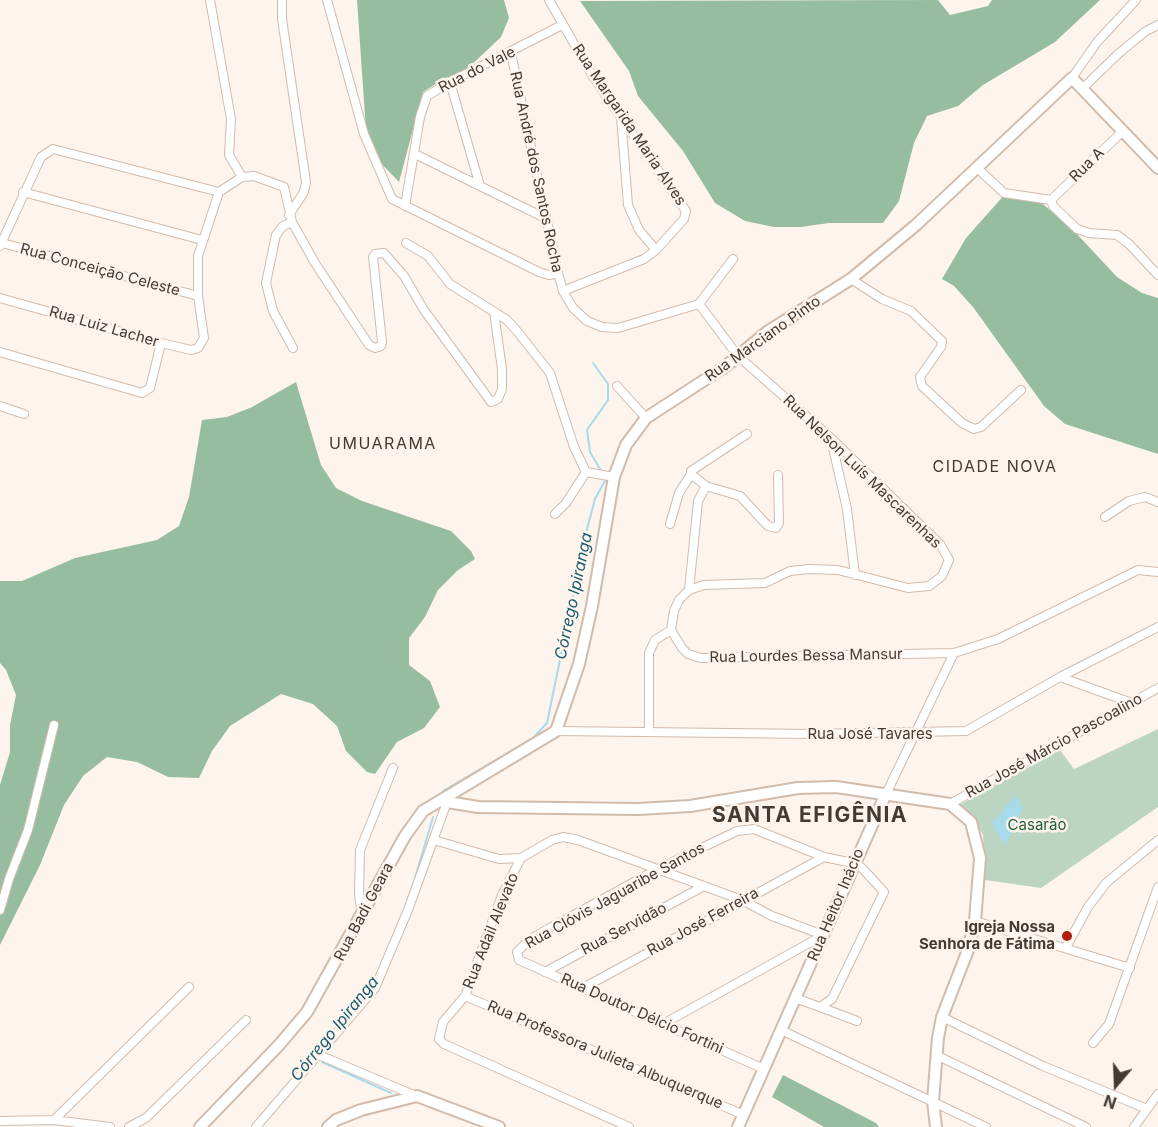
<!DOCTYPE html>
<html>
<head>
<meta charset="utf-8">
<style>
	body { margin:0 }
	#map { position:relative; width:1158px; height:1127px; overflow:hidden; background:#fdf4ee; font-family:Inter,sans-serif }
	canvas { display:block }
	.north { position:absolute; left:1086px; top:1055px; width:60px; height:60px; -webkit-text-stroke:4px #fdf4ee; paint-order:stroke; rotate:199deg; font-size:16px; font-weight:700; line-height:24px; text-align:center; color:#433a34 }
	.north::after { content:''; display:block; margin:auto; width:21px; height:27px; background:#433a34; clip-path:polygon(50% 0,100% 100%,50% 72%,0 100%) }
</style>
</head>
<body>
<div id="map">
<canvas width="1158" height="1127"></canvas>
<div class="north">N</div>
</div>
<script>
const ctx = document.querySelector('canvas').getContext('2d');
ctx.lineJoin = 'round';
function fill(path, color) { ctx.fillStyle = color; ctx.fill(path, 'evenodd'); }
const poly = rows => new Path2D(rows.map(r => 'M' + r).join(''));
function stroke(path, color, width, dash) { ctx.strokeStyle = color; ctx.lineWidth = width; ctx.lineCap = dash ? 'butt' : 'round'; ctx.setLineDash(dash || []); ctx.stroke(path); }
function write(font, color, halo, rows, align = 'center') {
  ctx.font = font + ' Inter,sans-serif'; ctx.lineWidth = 5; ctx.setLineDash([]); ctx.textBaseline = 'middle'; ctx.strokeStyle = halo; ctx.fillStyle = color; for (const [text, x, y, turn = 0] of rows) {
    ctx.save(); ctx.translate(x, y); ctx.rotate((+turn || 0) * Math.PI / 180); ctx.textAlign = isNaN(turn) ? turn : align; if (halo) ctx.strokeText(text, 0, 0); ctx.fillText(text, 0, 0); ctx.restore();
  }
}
fill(poly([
	[1158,729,1158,807,1041,888,985,880,983,834,961,804,1060,750,1074,769]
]), '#bcd4c2');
fill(poly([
	[357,0,504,0,509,18,501,37,465,71,445,78,423,92,399,182,378,160,366,131],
	[938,0,950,15,988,6,992,0,1100,0,1055,42,983,85,958,106,927,116,914,143,899,201,883,223,829,223,801,227,774,227,745,221,715,203,683,151,638,96,629,71,580,1],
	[1007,192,1035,197,1076,233,1117,277,1142,293,1158,298,1158,454,1065,424,1044,406,973,307,954,286,942,279,966,238],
	[296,382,321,465,336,488,362,501,451,531,471,551,475,559,458,570,438,590,425,617,409,638,409,665,430,681,440,707,424,728,397,742,375,774,367,772,346,751,337,726,313,704,281,694,230,726,212,751,199,778,168,777,137,762,107,757,83,776,64,805,40,865,0,945,0,785,10,752,10,725,16,695,6,670,0,663,0,581,22,581,75,558,157,540,179,526,189,497,202,420,227,417,252,407],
	[783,1075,876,1123,879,1127,824,1127,772,1097]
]), '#97bda1');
fill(poly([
	[1015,796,1023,808,1005,846,992,823]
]), '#a8dbea');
stroke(poly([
	[593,363,608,384,608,400,587,430,590,452,603,474],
	[443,791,533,738,547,723,586,533,595,499,606,479],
	[410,895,433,817],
	[315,1052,343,1020],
	[322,1062,391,1093]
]), '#a8dbea', 2);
const street = poly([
	[210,0,231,119,229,155,242,177],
	[282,0,282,19,306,182,304,192,289,215],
	[327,0,364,134,392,199,539,272,549,275,558,273],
	[549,0,592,75,686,211,684,219,656,250,644,259,563,291],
	[511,53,558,273,563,291,573,308,587,321,602,327,618,328,699,304],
	[1072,78,1097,42,1136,0],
	[450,82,480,186],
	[1082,89,1118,54,1146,31,1158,25],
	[621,117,628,205,639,230,656,250],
	[415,154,545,218],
	[976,167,1004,193,1051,200],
	[23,192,202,240],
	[219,192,242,177,254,176,284,187,292,222,315,263,369,345,375,348,381,346,382,342,373,257,375,254,384,253,404,276,424,310,491,402,498,399,502,389,502,369,494,312],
	[1051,200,1053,206,1077,229,1089,233,1117,235,1129,244,1158,275],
	[1051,200,1123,131],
	[405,206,420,117,427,96,450,82,562,25],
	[292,222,283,226,276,235,266,283,273,311,293,348],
	[2,243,198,296],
	[406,243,428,256,450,284,507,320,517,331,550,373,574,447,586,472,614,477],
	[0,246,41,157,53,149,219,192],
	[851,279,882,299,911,311,942,341,941,347,920,377,922,386,962,423,974,429,981,427,1021,390],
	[0,298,161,343,191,350,198,348,204,338,198,296,198,256,219,192],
	[699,304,733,259],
	[0,352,142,393,150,388,161,343],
	[617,386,646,418],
	[0,406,24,414],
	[831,439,847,509,855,575],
	[706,486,692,475,691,471,747,434],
	[555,514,566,503,586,472],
	[1105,517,1129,501,1145,497,1158,502],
	[670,524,679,493,691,474],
	[689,590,698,501,706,486,740,496,768,526,776,528,779,523,778,475],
	[671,630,674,611,679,600,689,590,704,585,765,583,790,571,809,569,838,570,908,588,929,586,942,576,949,560,940,544,831,438,738,356,699,304],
	[671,630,682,648,688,654,701,658,954,653,998,639,1138,570,1158,572],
	[1060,677,1129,702],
	[556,731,814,734,966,731,1060,677,1158,627],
	[649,732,649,653,655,640,671,630],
	[885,796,954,653],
	[950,804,1158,688],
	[434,840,499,859,521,858],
	[0,910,9,879,28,830,54,725],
	[362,915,359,895,360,850,393,768],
	[975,921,1130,968],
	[1066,947,1088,907,1106,883,1158,840],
	[545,972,704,886],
	[583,988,824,857],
	[465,996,744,1115],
	[820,1007,857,1021],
	[942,1017,1043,1066,1147,1109],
	[663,1024,822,936],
	[781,1030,986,1127],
	[1093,1043,1109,1024,1158,887],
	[319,1055,416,1096],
	[936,1055,1086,1127],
	[764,1069,519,960,517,952,529,940,548,929,660,868,737,831,754,829,824,857,853,863,862,868,884,892,832,999,820,1007,795,998],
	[54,1120,189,987],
	[0,1121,54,1120,110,1127],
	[129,1127,146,1118,246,1020],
	[256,1127,375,988,408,910,447,802],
	[629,1127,444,1044,439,1039,443,1022,465,996,502,895,521,858,552,840,563,837,578,840,742,900,772,916,823,935],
	[1134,1127,1158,1094]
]);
const secondary = poly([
	[441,801,478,807,638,809,690,806,798,788,836,787,950,804,971,822,980,858,975,921,968,950,942,1017,938,1038,933,1101,936,1127],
	[200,1127,279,1045,307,1012,405,836,423,811,556,731,579,664,592,606,614,477,626,445,646,418,726,366,767,332,851,279,916,225,1072,78,1158,168],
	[328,1127,336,1120,361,1110,417,1096,499,1127],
	[738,1127,885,796]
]);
stroke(street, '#d1bbab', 10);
stroke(secondary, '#d1bbab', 14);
stroke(street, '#fff', 8);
stroke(secondary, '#fff', 10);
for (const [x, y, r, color] of [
	[1067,936,6,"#af2010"]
]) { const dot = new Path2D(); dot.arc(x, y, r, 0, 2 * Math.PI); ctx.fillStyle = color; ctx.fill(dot); stroke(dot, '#fdf4ee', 2); }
write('15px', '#433a34', '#fdf4ee', [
	["Rua do Vale",477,70,-27],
	["Rua Margarida Maria Alves",629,125,56],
	["Rua A",1087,165,-44],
	["Rua André dos Santos Rocha",536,172,78],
	["Rua Conceiçāo Celeste",100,270,15],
	["Rua Luiz Lacher",104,327,16],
	["Rua Marciano Pinto",763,339,-35],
	["Rua Nelson Luís Mascarenhas",862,472,44],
	["Rua Lourdes Bessa Mansur",806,656,-1],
	["Rua José Tavares",870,734],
	["Rua José Márcio Pascoalino",1054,746,-29],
	["Rua Clóvis Jaguaribe Santos",615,896,-29],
	["Rua Heitor Inácio",836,905,-67],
	["Rua Badi Geara",364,912,-62],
	["Rua José Ferreira",703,922,-29],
	["Rua Servidão",624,929,-28],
	["Rua Adail Alevato",491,931,-68],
	["Rua Doutor Délcio Fortini",642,1014,24],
	["Rua Professora Julieta Albuquerque",605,1055,23]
]);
write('15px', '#26603b', '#fdf4ee', [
	["Casarão",1037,825]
]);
write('bold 15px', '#433a34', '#fdf4ee', [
	["Igreja Nossa",1055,927],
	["Senhora de Fátima",1055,944]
], 'right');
ctx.letterSpacing = '1.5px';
write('16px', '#433a34', '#fdf4ee', [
	["UMUARAMA",383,444],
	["CIDADE NOVA",995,467]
]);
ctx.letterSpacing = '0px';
write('italic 16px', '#185c6c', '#fdf4ee', [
	["Córrego Ipiranga",574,596,-78],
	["Córrego Ipiranga",335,1029,-51]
]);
ctx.letterSpacing = '1.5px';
write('bold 21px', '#433a34', '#fdf4ee', [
	["SANTA EFIGÊNIA",810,816]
]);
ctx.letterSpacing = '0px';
</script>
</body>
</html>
